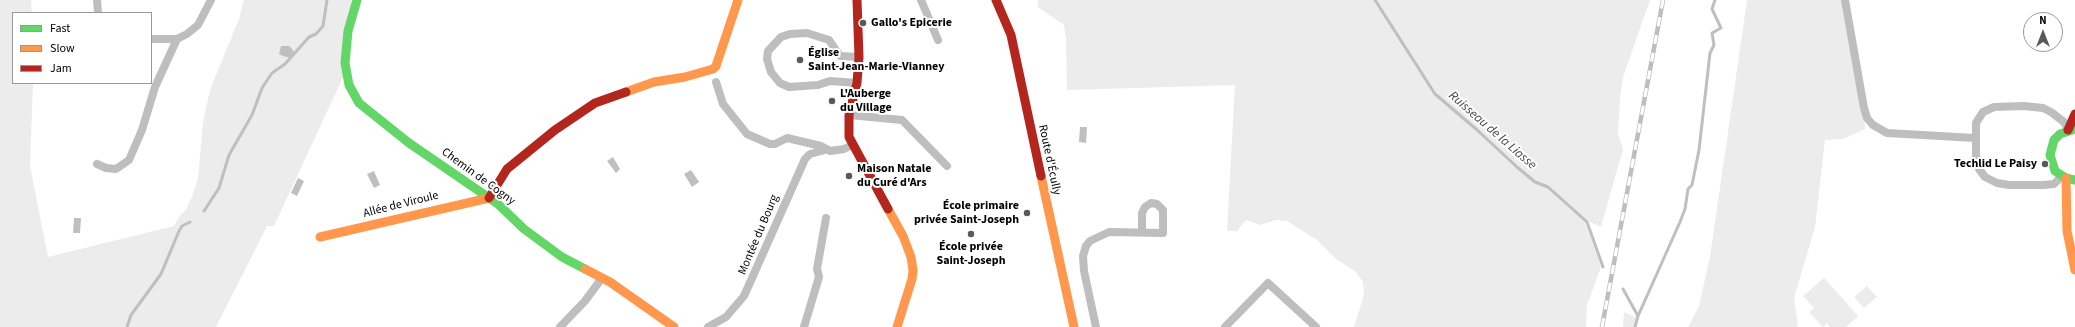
<!DOCTYPE html>
<html>
<head>
<meta charset="utf-8">
<style>
	body { margin:0 }
	#map { position:relative; width:2075px; height:327px; overflow:hidden; background:#fff; font-family:"Source Sans 3",sans-serif }
	canvas { display:block }
	.legend { position:absolute; left:12px; top:12px; width:140px; height:72px; box-sizing:border-box; background:#fff; border:1px solid #999; margin:0; padding:5px 7px; list-style:none; font-size:12px; color:#000 }
	.legend li { display:flex; align-items:center; gap:8px; height:20px }
	.legend b { width:20px; border:1px solid #999 }
	.north { position:absolute; left:2023px; top:12px; width:40px; height:40px; box-sizing:border-box; background:#fff; border:1px solid #999; border-radius:50%; rotate:0deg; font-size:11px; font-weight:700; line-height:16px; text-align:center; color:#000 }
	.north::after { content:''; display:block; margin:auto; width:14px; height:18px; background:#595959; clip-path:polygon(50% 0,100% 100%,50% 72%,0 100%) }
</style>
</head>
<body>
<div id="map">
<canvas width="2075" height="327"></canvas>
<ul class="legend">
<li><b style="height:5px;background:#63d668"></b>Fast</li>
<li><b style="height:5px;background:#ff974d"></b>Slow</li>
<li><b style="height:5px;background:#b3261e"></b>Jam</li>
</ul>
<div class="north">N</div>
</div>
<script>
const ctx = document.querySelector('canvas').getContext('2d');
ctx.lineJoin = 'round';
function fill(path, color) { ctx.fillStyle = color; ctx.fill(path, 'evenodd'); }
const poly = rows => new Path2D(rows.map(r => 'M' + r).join(''));
function stroke(path, color, width, dash) { ctx.strokeStyle = color; ctx.lineWidth = width; ctx.lineCap = dash ? 'butt' : 'round'; ctx.setLineDash(dash || []); ctx.stroke(path); }
function write(font, color, halo, rows, align = 'center') {
  ctx.font = font + ' "Source Sans 3",sans-serif'; ctx.lineWidth = 4; ctx.setLineDash([]); ctx.textBaseline = 'middle'; ctx.strokeStyle = halo; ctx.fillStyle = color; for (const [text, x, y, turn = 0] of rows) {
    ctx.save(); ctx.translate(x, y); ctx.rotate((+turn || 0) * Math.PI / 180); ctx.textAlign = isNaN(turn) ? turn : align; if (halo) ctx.strokeText(text, 0, 0); ctx.fillText(text, 0, 0); ctx.restore();
  }
}
fill(poly([
	[0,0,31,0,32,13,13,13,13,83,33,83,30,166,48,257,174,226,181,214,185,211,192,197,198,179,203,122,210,90,239,19,244,0,351,0,353,5,344,75,274,226,267,226,216,327,0,327],
	[1038,0,1650,0,1623,77,1620,98,1618,133,1623,149,1601,227,1584,219,1601,267,1587,305,1586,327,1354,327,1364,295,1363,282,1356,272,1336,259,1317,240,1287,221,1276,220,1260,225,1246,220,1237,231,1227,231,1235,85,1067,90,1066,39,1064,25,1038,7],
	[1747,0,1845,0,1864,108,1865,129,1843,139,1825,140,1815,227,1794,298,1798,327,1688,327,1699,306,1710,257],
	[1824,278,1858,316,1846,327,1830,327,1827,323,1823,327,1809,312,1814,308,1803,296],
	[1867,286,1877,297,1864,308,1854,297],
	[1624,312,1637,318,1635,327,1623,327]
]), '#ececec');
fill(poly([
	[281,46,289,46,293,50,294,54,291,58,283,56,279,54],
	[1080,127,1087,127,1086,143,1079,142],
	[613,157,620,169,616,173,607,161],
	[691,170,699,182,692,187,684,174],
	[374,171,380,185,374,188,367,174],
	[298,178,304,181,297,196,291,193],
	[74,218,81,218,80,233,73,233]
]), '#bfbfbf');
stroke(poly([
	[1375,0,1435,94,1476,129,1517,167,1535,182,1548,187,1587,222,1603,267],
	[204,211,219,188,229,155,252,115,262,88,272,73,285,64,309,37,316,34,323,26,327,0],
	[1623,289,1638,316],
	[127,327,131,315,161,274,179,231,182,226,190,222],
	[1635,327,1638,316,1680,222,1685,209,1688,189,1692,185,1699,150,1710,53,1714,45,1712,33,1721,28,1712,9,1715,0]
]), '#bfbfbf', 3);
stroke(poly([
	[97,0,98,13],
	[921,0,938,40],
	[1845,0,1864,108,1867,118,1873,125,1887,133,1975,138],
	[151,39,177,39,187,34,198,25,211,0],
	[716,82,723,104,747,134,770,144,775,144,787,138,821,146,830,151,844,149,852,145],
	[857,83,830,81,818,85,789,87,780,83,771,72,767,59,768,51,781,37,790,34,807,33,829,40,840,56,859,57],
	[849,115,902,120,947,166],
	[97,164,106,168,116,169,129,160,142,130,155,87,177,39],
	[2062,176,2054,184,2043,185,2009,185,1997,183,1985,177,1979,169,1976,155,1976,123,1983,112,1994,107,2024,106,2043,108,2051,112,2064,122,2068,130],
	[560,327,585,301,602,278],
	[708,327,726,317,744,296,805,159,810,154,825,150],
	[804,327,819,277,817,269,826,218],
	[1096,327,1084,271,1083,256,1086,246,1090,241,1109,232,1163,233,1163,210,1157,204,1151,203,1145,207,1142,213,1142,232],
	[1225,327,1268,283,1316,327]
]), '#bebebe', 8);
stroke(poly([
	[357,0,348,31,345,63,349,85,359,103,409,143,498,204,524,229,562,257,585,269],
	[2075,129,2060,134,2054,140,2050,155,2055,171,2066,178,2075,180]
]), '#63d668', 9);
stroke(poly([
	[626,92,654,82,685,77,713,69,716,66,738,0],
	[1041,176,1074,327],
	[2066,178,2067,231,2075,270],
	[888,209,903,236,911,257,913,270,912,279,897,327],
	[320,237,489,198],
	[585,269,610,282,674,327]
]), '#ff974d', 9);
stroke(poly([
	[857,0,859,57,857,83,849,115,849,137,888,209],
	[996,0,1011,35,1041,176],
	[2068,130,2075,114],
	[489,198,507,169,555,130,595,103,626,92]
]), '#b3261e', 9);
const rail = poly([
	[1602,327,1663,0]
]);
stroke(rail, '#bebebe', 4.5);
stroke(rail, '#fff', 3, [9]);
for (const [x, y, r, color] of [
	[863,23,4,"#595959"],
	[800,60,4,"#595959"],
	[832,101,4,"#595959"],
	[2045,164,4,"#595959"],
	[849,176,4,"#595959"],
	[1027,213,4,"#595959"],
	[971,234,4,"#595959"]
]) { const dot = new Path2D(); dot.arc(x, y, r, 0, 2 * Math.PI); ctx.fillStyle = color; ctx.fill(dot); stroke(dot, '#fff', 1.5); }
write('bold 12px', '#000', '#fff', [
	["Gallo's Epicerie",871,23],
	["Église",808,53],
	["Saint-Jean-Marie-Vianney",808,67],
	["L'Auberge",840,94],
	["du Village",840,108],
	["Techlid Le Paisy",2037,164,"right"],
	["Maison Natale",857,169],
	["du Curé d'Ars",857,183],
	["École primaire",1019,206,"right"],
	["privée Saint-Joseph",1019,220,"right"],
	["École privée",971,247,"center"],
	["Saint-Joseph",971,261,"center"]
], 'left');
write('12px', '#000', '#fff', [
	["Route d'Écully",1049,160,78],
	["Chemin de Cogny",478,177,36],
	["Allée de Viroule",401,205,-14],
	["Montée du Bourg",759,235,-67]
]);
write('italic 13px', '#444', '#fff', [
	["Ruisseau de la Liasse",1492,131,41]
]);
</script>
</body>
</html>
